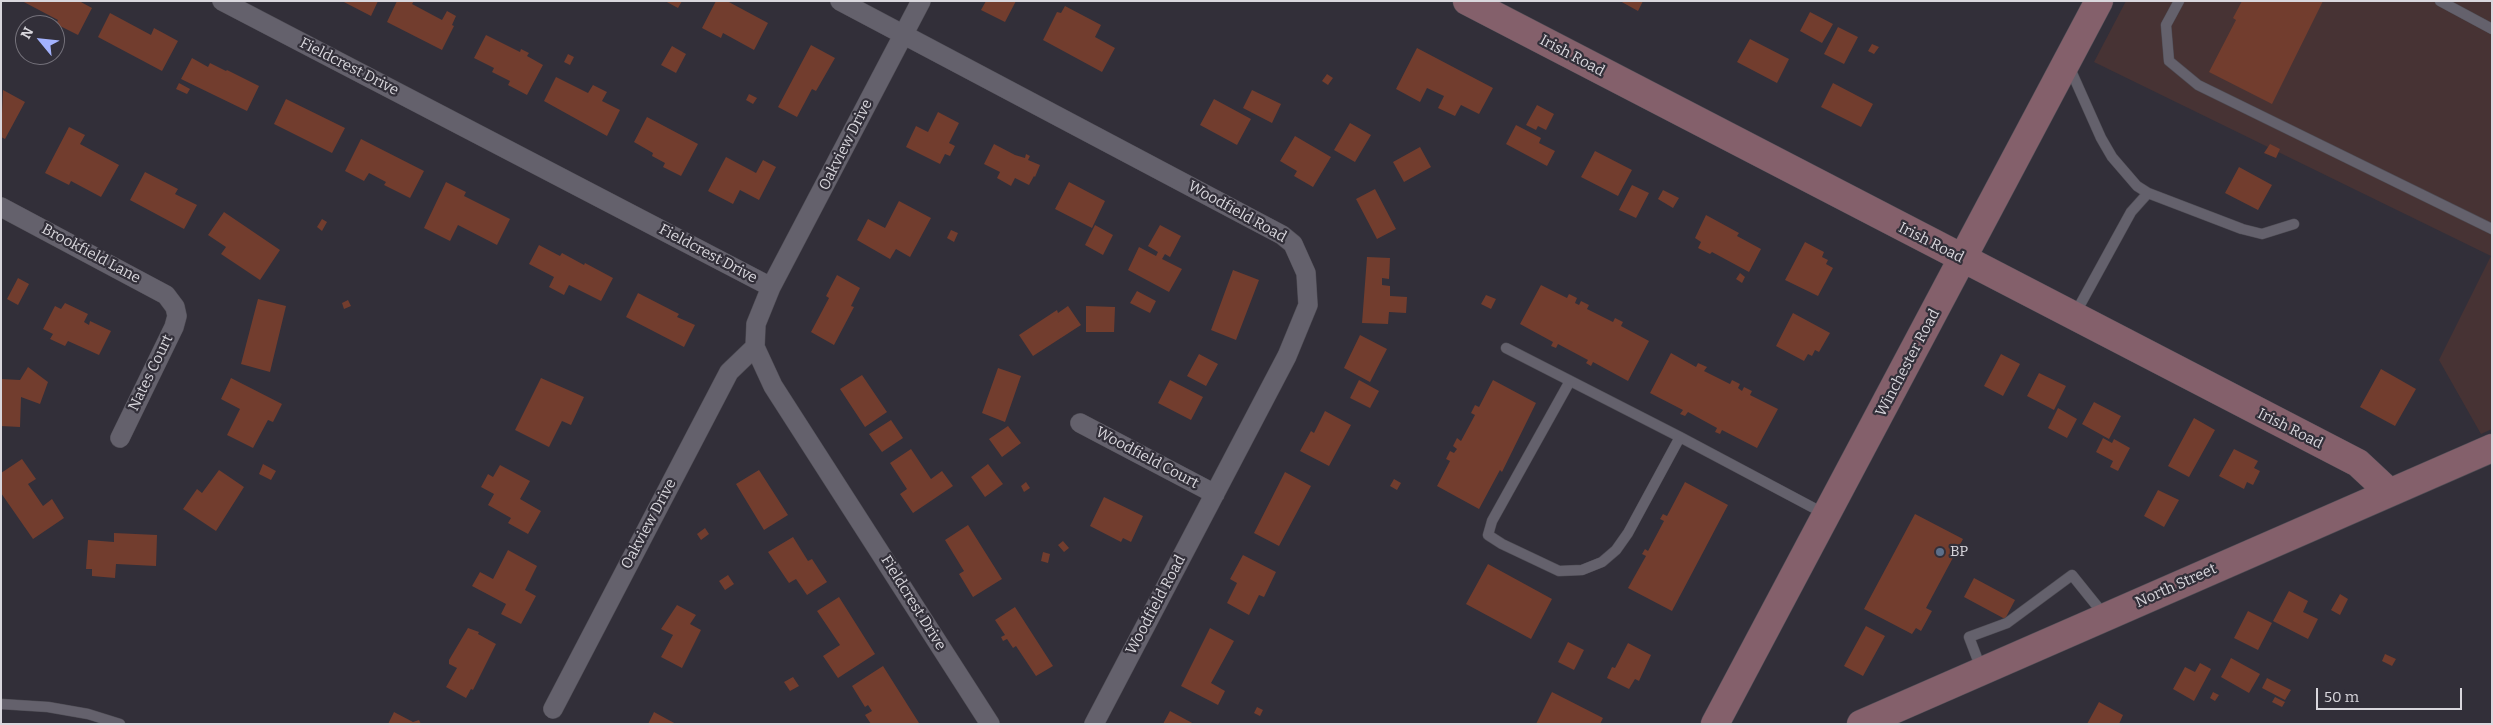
<!DOCTYPE html>
<html>
<head>
<meta charset="utf-8">
<style>
	body { margin:0 }
	#map { position:relative; width:2493px; height:725px; overflow:hidden; background:#322f39; font-family:Bitter,serif }
	canvas { display:block }
	.frame { position:absolute; inset:0; border:2px solid #d9d7dd; pointer-events:none }
	.north { position:absolute; left:15px; top:15px; width:50px; height:50px; box-sizing:border-box; background:#322f39; border:1px solid #75727b; border-radius:50%; rotate:298deg; font-size:14px; font-weight:700; line-height:20px; text-align:center; color:#d9d7dd }
	.north::after { content:''; display:block; margin:auto; width:18px; height:22px; background:#a3b2fd; clip-path:polygon(50% 0,100% 100%,50% 72%,0 100%) }
	.scale { position:absolute; left:2316px; top:688px; width:146px; height:22px; box-sizing:border-box; border:2px solid #d9d7dd; border-top:0; padding-left:6px; font-size:15px; line-height:18px; white-space:nowrap; color:#d9d7dd; -webkit-text-stroke:4px #322f39; paint-order:stroke }
</style>
</head>
<body>
<div id="map">
<canvas width="2493" height="725"></canvas>
<div class="frame"></div>
<div class="north">N</div>
<div class="scale">50 m</div>
</div>
<script>
const ctx = document.querySelector('canvas').getContext('2d');
ctx.lineJoin = 'round';
function fill(path, color) { ctx.fillStyle = color; ctx.fill(path, 'evenodd'); }
const poly = rows => new Path2D(rows.map(r => 'M' + r).join(''));
function stroke(path, color, width, dash) { ctx.strokeStyle = color; ctx.lineWidth = width; ctx.lineCap = dash ? 'butt' : 'round'; ctx.setLineDash(dash || []); ctx.stroke(path); }
function write(font, color, halo, rows, align = 'center') {
  ctx.font = font + ' Bitter,serif'; ctx.lineWidth = 4.5; ctx.setLineDash([]); ctx.textBaseline = 'middle'; ctx.strokeStyle = halo; ctx.fillStyle = color; for (const [text, x, y, turn = 0] of rows) {
    ctx.save(); ctx.translate(x, y); ctx.rotate((+turn || 0) * Math.PI / 180); ctx.textAlign = isNaN(turn) ? turn : align; if (halo) ctx.strokeText(text, 0, 0); ctx.fillText(text, 0, 0); ctx.restore();
  }
}
fill(poly([
	[2126,1,2492,1,2492,429,2481,434,2439,360,2491,256,2094,62]
]), '#473334');
fill(poly([
	[22,1,79,1,92,8,78,35,56,24,58,20],
	[342,1,378,1,371,16],
	[397,1,414,1,412,4,442,20,447,11,456,16,452,25,454,26,442,50,387,22],
	[665,1,682,1,678,8],
	[716,1,727,1,768,23,754,50,723,33,721,38,702,28],
	[986,1,1016,1,1005,22,981,10],
	[1620,1,1643,1,1638,11],
	[2242,1,2323,1,2272,104,2209,72,2236,20,2233,18],
	[1065,6,1101,25,1095,37,1115,48,1102,72,1043,40,1057,12,1061,13],
	[1810,12,1833,24,1822,43,1800,31],
	[110,13,151,35,154,28,178,41,162,71,98,37],
	[1838,27,1858,37,1844,64,1824,54],
	[486,35,520,52,521,49,529,53,527,56,543,65,527,95,508,85,510,81,492,72,494,68,474,58],
	[1750,39,1789,59,1777,83,1737,62],
	[1872,44,1879,47,1874,54,1868,51],
	[811,45,835,58,816,91,812,89,797,117,778,107],
	[672,46,686,54,676,73,661,65],
	[1417,48,1493,88,1479,114,1461,105,1455,116,1438,108,1444,96,1427,88,1420,102,1396,89],
	[568,54,574,57,570,65,564,62],
	[192,58,208,67,210,63,226,71,227,70,259,86,247,111,181,79],
	[1327,74,1333,78,1328,85,1322,81],
	[556,77,588,93,593,85,607,92,602,101,620,110,607,136,544,101],
	[179,83,190,89,187,94,176,89],
	[1833,83,1873,104,1861,127,1821,107],
	[3,90,25,102,5,139,1,137],
	[1252,90,1281,104,1272,123,1243,108],
	[749,94,757,98,753,104,746,100],
	[286,99,345,128,332,153,274,124],
	[1214,99,1251,119,1237,145,1200,125],
	[1537,105,1554,114,1546,130,1538,126,1536,130,1526,125],
	[938,112,959,123,949,143,955,146,950,156,945,154,940,164,906,147,916,126,928,132],
	[647,117,698,144,681,176,663,167,665,163,652,156,653,153,634,142],
	[1350,123,1371,135,1355,162,1334,150],
	[1516,125,1541,138,1539,143,1555,151,1547,166,1506,144],
	[69,127,85,135,80,144,119,165,101,197,71,181,69,185,45,173],
	[1295,136,1331,157,1313,187,1294,176,1297,171,1280,161],
	[361,139,424,171,410,198,384,185,386,182,369,173,364,181,345,171],
	[994,144,1015,155,1025,158,1026,154,1030,156,1028,160,1040,165,1035,177,1034,176,1029,185,1015,178,1011,186,997,178,1000,172,984,164],
	[2270,144,2280,149,2276,158,2264,153],
	[1420,147,1431,167,1404,182,1393,162],
	[1595,151,1632,170,1618,196,1581,177],
	[726,157,756,173,763,160,776,167,759,200,740,190,733,204,708,191],
	[2239,167,2272,185,2258,210,2225,193],
	[145,172,178,189,175,194,197,205,184,229,130,200],
	[446,182,466,192,464,196,510,219,497,245,458,225,450,241,424,228],
	[1069,182,1105,201,1092,228,1055,209],
	[1632,185,1649,193,1636,218,1619,210],
	[1375,189,1396,229,1377,239,1356,199],
	[1663,190,1679,198,1673,208,1658,199],
	[899,201,931,218,910,257,896,249,890,259,857,240,868,219,885,228],
	[224,212,280,250,260,280,221,254,226,247,208,235],
	[1706,215,1739,233,1737,236,1761,249,1749,272,1712,252,1710,254,1698,248,1701,242,1695,238],
	[322,219,327,222,322,231,317,227],
	[1095,225,1113,235,1103,255,1085,245],
	[1160,225,1181,236,1170,257,1165,254,1162,259,1182,269,1169,292,1128,270,1139,247,1156,256,1158,252,1148,246],
	[951,230,958,233,954,242,947,238],
	[1805,242,1824,252,1822,257,1828,260,1826,264,1833,268,1818,296,1785,280],
	[539,245,560,256,562,253,584,265,585,263,613,278,601,301,569,285,564,295,549,287,554,277,529,264],
	[1367,257,1390,258,1389,279,1382,278,1382,285,1390,286,1390,296,1407,297,1406,313,1389,312,1388,324,1362,323],
	[1233,270,1259,280,1236,340,1211,330],
	[1740,273,1745,277,1742,283,1736,279],
	[837,275,860,288,851,306,854,307,834,345,811,332,829,298,826,296],
	[18,278,29,284,18,305,7,299],
	[1541,285,1567,298,1569,294,1577,298,1575,303,1579,305,1581,301,1589,305,1587,309,1613,322,1615,318,1623,322,1621,326,1649,341,1628,381,1593,362,1591,366,1586,363,1588,360,1558,344,1556,348,1551,346,1553,342,1520,324],
	[1137,291,1156,301,1150,313,1130,303],
	[638,293,679,314,677,317,695,325,684,347,626,317],
	[1486,295,1496,299,1491,309,1481,304],
	[258,299,286,306,270,372,241,364],
	[348,300,351,306,344,309,342,303],
	[65,303,88,314,84,322,89,325,90,321,111,331,99,355,68,341,65,346,50,339,53,334,43,329,55,306,61,309],
	[1068,306,1081,325,1033,356,1019,335,1057,310,1058,313],
	[1086,306,1115,307,1114,332,1086,332],
	[1793,313,1830,333,1819,352,1815,350,1812,356,1808,354,1804,361,1776,346],
	[1360,335,1387,349,1370,382,1344,368],
	[1671,353,1696,367,1698,363,1707,367,1704,371,1730,384,1732,380,1740,384,1738,388,1742,391,1744,387,1752,391,1750,395,1778,409,1757,448,1722,430,1720,434,1715,432,1717,428,1688,412,1685,416,1680,414,1683,410,1650,393],
	[1199,354,1218,364,1206,386,1187,376],
	[2001,354,2020,364,2003,396,1984,386],
	[28,367,48,382,40,404,21,397,20,427,1,426,1,379,20,380],
	[998,368,1021,376,1005,422,982,413],
	[2381,369,2416,389,2395,426,2360,407],
	[2039,373,2066,386,2054,410,2027,396],
	[862,375,887,412,865,427,840,389],
	[231,378,282,404,273,422,268,420,253,448,227,435,240,409,221,399],
	[541,378,584,397,571,425,562,421,549,447,515,430],
	[1170,380,1203,397,1191,420,1158,403],
	[1359,380,1379,391,1370,408,1350,398],
	[1493,380,1536,403,1502,472,1500,470,1479,509,1437,486,1450,461,1446,459,1450,451,1454,453,1457,449,1453,446,1457,438,1461,441,1475,415,1471,413,1475,405,1479,407],
	[2094,402,2121,416,2109,439,2082,424],
	[2058,408,2077,419,2067,438,2048,428],
	[1325,411,1351,425,1329,466,1300,451,1311,431,1314,433],
	[2194,418,2215,430,2189,477,2168,466],
	[891,420,903,438,882,452,869,434],
	[1008,426,1021,443,1002,457,989,439],
	[2103,438,2112,443,2114,439,2130,448,2118,471,2110,467,2113,461,2096,452],
	[911,449,931,479,942,471,953,486,913,513,900,494,907,489,890,463],
	[2234,449,2258,461,2254,468,2260,471,2253,485,2247,482,2244,489,2219,476],
	[22,459,36,479,28,484,43,506,52,499,64,518,33,539,1,493,1,473],
	[263,464,276,471,271,480,259,474],
	[988,464,1003,484,985,497,971,477],
	[500,465,530,481,520,499,541,511,528,534,508,523,511,518,488,505,494,494,481,487,488,474,493,477],
	[219,470,244,487,216,531,183,509,197,489,202,493],
	[759,470,788,515,764,530,736,484],
	[1285,472,1311,486,1279,546,1254,533],
	[1394,479,1401,483,1397,490,1390,486],
	[1026,482,1030,488,1024,492,1021,486],
	[1685,482,1728,505,1672,611,1628,588,1646,556,1642,554,1645,549,1648,551,1664,521,1660,519,1663,514,1667,516],
	[2158,490,2179,500,2164,527,2144,516],
	[1104,497,1143,516,1131,542,1123,538,1121,542,1090,526],
	[1915,514,1963,539,1926,608,1932,611,1921,631,1916,628,1912,634,1864,609],
	[968,525,1002,579,973,597,959,574,964,571,945,540],
	[705,528,709,534,701,540,697,534],
	[114,533,157,535,156,566,116,564,115,578,92,576,92,569,86,569,88,540,114,542],
	[793,537,808,561,812,559,827,582,807,595,796,579,789,583,768,552],
	[1063,541,1069,548,1064,552,1058,545],
	[508,550,537,566,525,590,536,596,521,624,501,614,506,604,472,586,480,572,493,579],
	[1043,552,1050,554,1048,563,1041,561],
	[1243,555,1276,572,1264,597,1259,595,1249,615,1227,603,1237,583,1230,579],
	[1488,564,1552,599,1531,639,1466,604],
	[728,575,734,584,725,590,719,581],
	[1974,578,2015,600,2005,619,1964,597],
	[2289,591,2308,601,2303,612,2318,619,2308,639,2273,621],
	[2340,594,2348,599,2340,615,2331,610],
	[839,597,875,654,838,678,823,656,840,645,817,611],
	[677,605,696,615,690,624,701,630,682,668,661,657,673,635,661,629],
	[1015,607,1053,666,1036,676,1016,646,1013,648,1007,639,1003,641,1001,637,1005,635,995,620],
	[2248,611,2272,623,2258,650,2234,638],
	[1866,626,1885,636,1863,676,1844,666],
	[468,628,479,632,478,634,496,644,473,690,471,689,466,698,446,687,457,668,449,664,449,660],
	[1210,628,1234,641,1211,683,1225,691,1218,705,1181,686],
	[1568,642,1584,650,1574,670,1558,662],
	[1628,643,1651,655,1639,681,1635,679,1629,689,1607,678,1612,667,1615,668],
	[2385,654,2396,659,2392,666,2382,661],
	[2231,658,2260,674,2249,693,2221,677],
	[2200,663,2211,669,2194,701,2173,689,2185,667,2195,672],
	[883,666,919,723,918,724,871,724,865,715,872,711,868,705,865,707,852,686],
	[793,677,799,686,790,691,784,682],
	[2267,678,2291,690,2285,700,2262,688],
	[1552,692,1603,718,1600,724,1536,724],
	[2213,692,2219,695,2215,701,2210,698],
	[2275,697,2285,702,2282,707,2272,702],
	[2099,702,2123,715,2119,724,2087,724],
	[1257,707,1263,710,1260,716,1254,713],
	[1170,711,1194,724,1163,724],
	[394,712,413,722,419,720,421,724,388,724],
	[654,712,676,724,648,724]
]), '#723d2e');
const lane = poly([
	[2179,1,2166,25,2169,61,2198,85,2492,229],
	[2440,1,2492,29],
	[2068,64,2101,138,2112,157,2137,186,2148,193,2131,212,2075,314],
	[2148,193,2242,229,2262,234,2294,224],
	[1506,348,1680,437,1825,514],
	[1570,381,1492,521,1488,535,1502,544,1559,571,1582,570,1602,562,1616,550,1628,533,1680,437],
	[1982,671,1969,637,2007,623,2072,575,2105,616],
	[1,704,48,707,88,714,120,724]
]);
const street = poly([
	[222,1,771,287],
	[840,1,1282,235,1293,244,1306,273,1308,305,1287,356,1094,724],
	[921,1,771,287,756,324,755,347,773,386,990,724],
	[1,207,166,295,175,307,177,316,174,327,120,438],
	[1080,423,1215,494],
	[553,709,729,372,755,347]
]);
const secondary = poly([
	[1467,1,2358,463,2389,492],
	[1715,724,2099,1],
	[1861,724,2492,448]
]);
stroke(lane, '#4f4d55', 11);
stroke(street, '#4f4d55', 20);
stroke(secondary, '#4f4d55', 29);
stroke(lane, '#64616c', 10);
stroke(street, '#64616c', 19);
stroke(secondary, '#84606b', 28);
for (const [x, y, r, color] of [
	[1940,552,5,"#5c6f8a"]
]) { const dot = new Path2D(); dot.arc(x, y, r, 0, 2 * Math.PI); ctx.fillStyle = color; ctx.fill(dot); stroke(dot, '#322f39', 2); }
write('15px', '#d9d7dd', '#322f39', [
	["Irish Road",1572,56,28],
	["Fieldcrest Drive",349,67,27],
	["Oakview Drive",846,145,-63],
	["Woodfield Road",1237,212,29],
	["Irish Road",1931,243,27],
	["Brookfield Lane",91,254,28],
	["Fieldcrest Drive",708,254,28],
	["Winchester Road",1908,363,-62],
	["Nates Court",151,373,-64],
	["Irish Road",2290,429,27],
	["Woodfield Court",1147,458,28],
	["Oakview Drive",649,524,-62],
	["North Street",2176,586,-24],
	["Fieldcrest Drive",913,603,58],
	["Woodfield Road",1156,605,-62]
]);
write('15px', '#d9d7dd', '#322f39', [
	["BP",1950,552]
], 'left');
</script>
</body>
</html>
